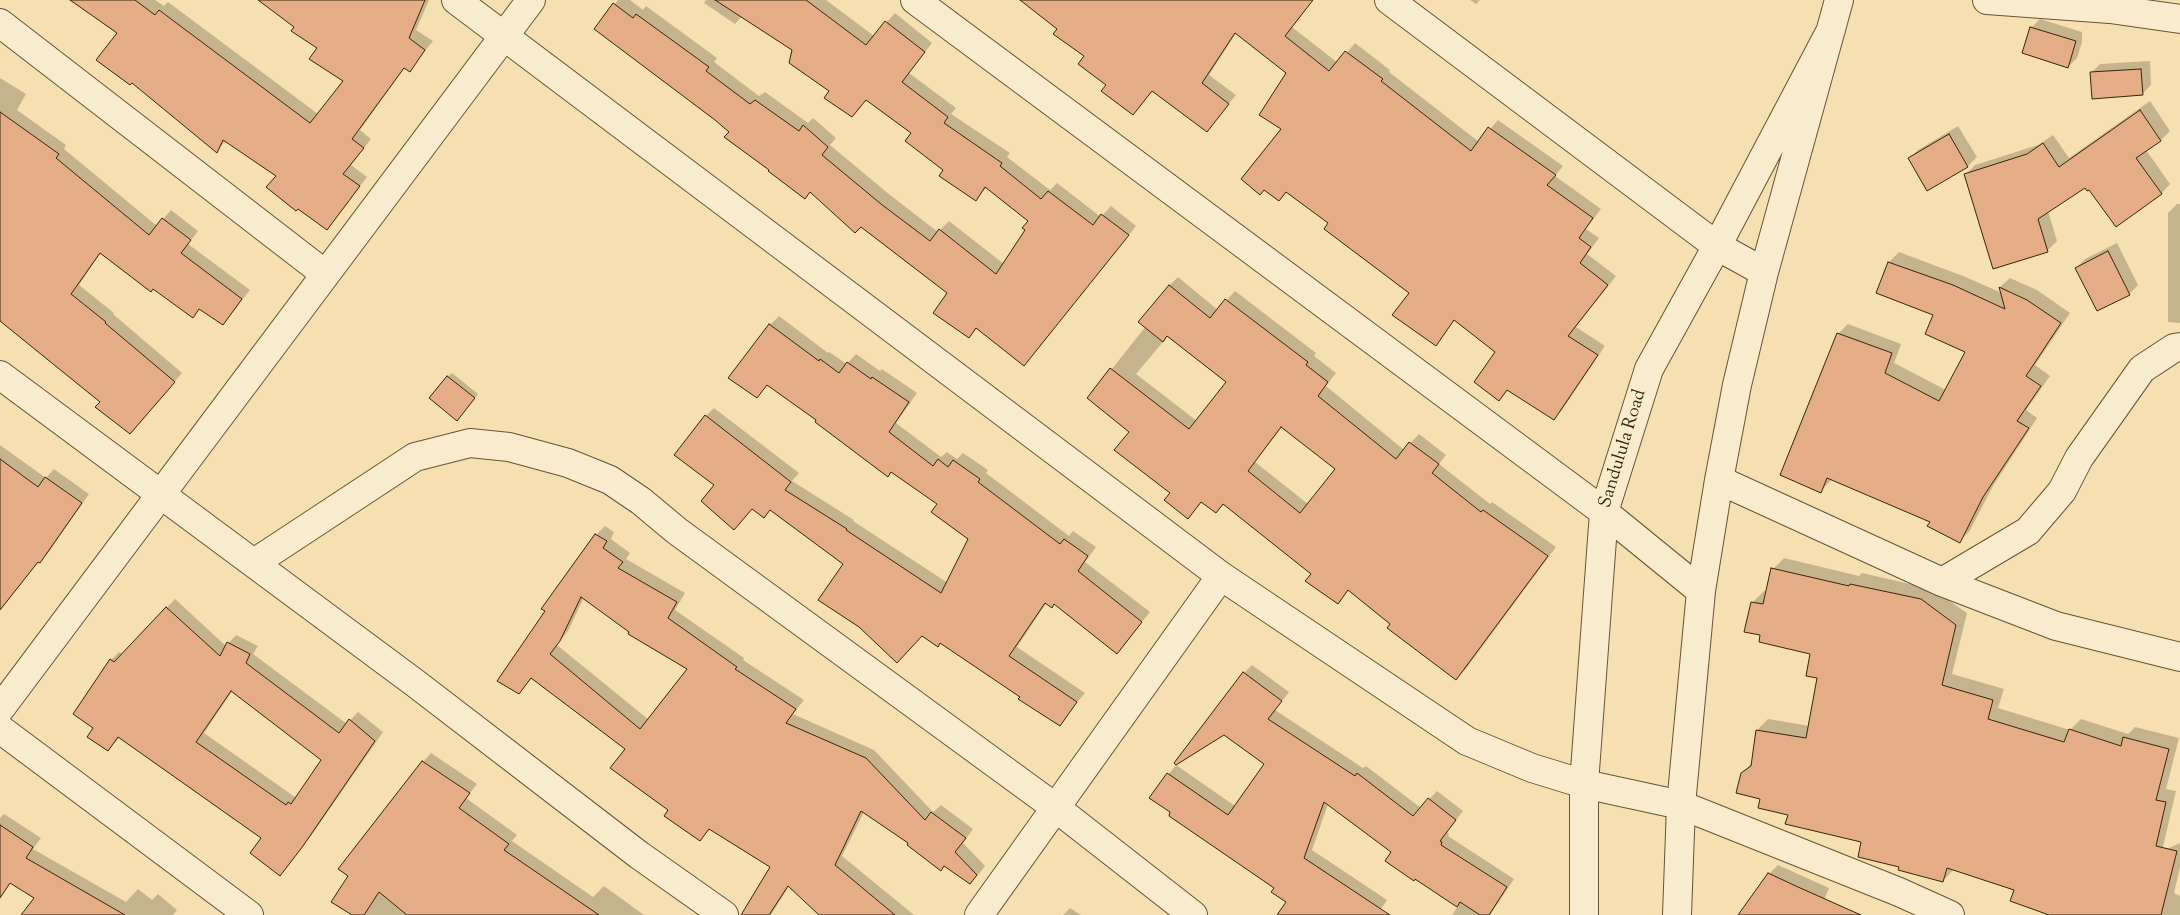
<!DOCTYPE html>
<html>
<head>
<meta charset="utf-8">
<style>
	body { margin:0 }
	canvas { display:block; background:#f6e0b2 }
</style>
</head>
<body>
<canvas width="2180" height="915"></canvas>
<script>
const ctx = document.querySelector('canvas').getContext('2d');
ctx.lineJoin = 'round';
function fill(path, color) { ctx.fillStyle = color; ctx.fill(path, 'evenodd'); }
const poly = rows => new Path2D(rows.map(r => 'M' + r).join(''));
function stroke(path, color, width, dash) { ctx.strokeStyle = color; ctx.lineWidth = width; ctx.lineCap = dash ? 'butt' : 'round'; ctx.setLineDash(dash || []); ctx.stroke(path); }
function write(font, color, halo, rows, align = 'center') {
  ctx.font = font + ' "Sorts Mill Goudy",serif'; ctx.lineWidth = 5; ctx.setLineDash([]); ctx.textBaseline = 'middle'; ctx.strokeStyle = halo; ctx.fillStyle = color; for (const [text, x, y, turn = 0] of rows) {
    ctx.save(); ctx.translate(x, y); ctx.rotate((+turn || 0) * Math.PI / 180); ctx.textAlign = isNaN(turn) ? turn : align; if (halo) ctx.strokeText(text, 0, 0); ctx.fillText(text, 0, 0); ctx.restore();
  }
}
fill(poly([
	[80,0,155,0,164,6,168,2,318,114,345,81,318,48,295,27,259,0,429,0,416,30,433,41,410,70,405,67,360,130,371,139,351,165,367,177,327,229,277,176,226,140,217,151,119,33],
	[618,0,630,0,643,10,646,6,717,58,714,62,759,96,765,92,808,123,813,118,836,138,830,145,890,195,938,232,949,221,1004,264,1027,230,1030,221,987,187,976,199,945,170,913,133,867,99,831,91,793,50,742,16,735,24,704,3,706,0,826,0,874,36,895,13,932,43,909,73,956,108,951,114,1010,153,1007,157,1050,190,1057,183,1101,217,1111,206,1136,226,1024,364,978,327,969,336,948,293,861,225,811,191,771,170,731,131,596,28],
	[1022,0,1277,0,1300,18,1292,27,1338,63,1355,43,1390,70,1389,72,1479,142,1498,120,1563,166,1555,176,1601,209,1586,229,1599,238,1587,254,1616,276,1576,327,1605,346,1562,410,1554,419,1508,390,1499,400,1497,352,1455,320,1435,344,1410,293,1330,223,1287,191,1279,199,1287,73,1236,33,1209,75,1236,95,1207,130,1153,90,1133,114,1086,56,1058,29],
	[1470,0,1480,0,1476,4],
	[2040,19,2082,32,2082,42,2077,58,2068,67,2031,28],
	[2150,61,2151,85,2142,94,2091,73,2100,64],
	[0,78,26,94,17,110,66,145,64,149,157,226,171,210,198,231,188,244,250,290,223,324,200,308,193,316,101,252,79,285,114,313,113,314,182,373,139,423,101,401,0,320],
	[2150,101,2170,131,2160,141,2146,150,2170,184,2161,194,2085,186,2048,211,2057,241,2047,251,1965,175,1975,165,2038,145,2053,135,2069,158],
	[1958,126,1977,157,1968,166,1928,189,1909,159,1918,150],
	[2177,204,2180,204,2180,323,2168,322,2168,213],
	[2117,243,2138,285,2129,294,2097,310,2076,268,2085,259],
	[1899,252,1963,276,2002,293,2000,287,2010,278,2037,290,2070,313,2035,365,2050,376,2026,410,2037,418,1993,486,1969,532,1959,541,1932,521,1832,479,1821,491,1838,334,1848,324,1901,344,1894,363,1946,390,1967,351,1935,314,1877,292,1889,262],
	[1178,277,1218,310,1235,291,1316,353,1314,356,1336,373,1326,386,1404,450,1419,434,1446,455,1439,464,1490,504,1492,502,1556,547,1465,670,1456,678,1349,590,1338,602,1312,573,1224,504,1216,512,1203,501,1188,517,1130,432,1089,398,1146,326,1169,286],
	[1168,336,1227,382,1197,421,1136,374],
	[1282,427,1336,469,1308,504,1255,462],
	[779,316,828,353,829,352,847,364,856,354,880,371,882,369,917,393,896,423,941,457,947,452,957,459,963,453,988,470,986,473,1069,536,1073,531,1096,547,1085,562,1150,612,1117,652,1054,603,1047,602,1017,647,1085,693,1059,724,941,642,938,646,922,635,845,564,771,509,716,484,706,416,714,408,799,473,792,481,854,520,853,521,948,583,969,538,939,504,768,384,757,396,770,325],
	[452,373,478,394,461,415,447,377],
	[0,445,46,478,54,469,89,494,48,553,39,561,0,610],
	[605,526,614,532,611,539,630,553,626,559,685,593,675,610,744,658,743,660,804,700,793,714,874,750,933,812,941,805,973,829,963,843,985,866,979,874,970,882,945,865,940,870,910,842,864,812,842,856,914,915,821,915,789,886,771,915,743,915,772,867,710,829,700,839,670,810,626,749,532,678,519,693,547,611,543,609,596,535],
	[584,597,631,631,689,669,649,720,557,645,568,631],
	[1784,558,1859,576,1862,573,1932,589,1967,613,1952,674,2004,689,1998,708,2070,730,2081,719,2128,734,2135,727,2179,738,2166,789,2176,791,2162,851,2180,843,2180,867,2174,893,2180,896,2180,915,2052,915,2016,889,1954,869,1943,881,1901,866,1863,841,1789,814,1762,798,1742,773,1752,763,1757,730,1768,719,1810,726,1818,677,1811,653,1762,634,1753,602,1764,591,1767,592,1773,569],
	[175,599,226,646,236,635,258,646,253,654,347,724,358,712,383,732,311,836,280,874,263,837,120,737,108,750,95,727,111,660,119,652,123,654],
	[233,690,323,759,298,795,295,797,204,733],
	[1252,665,1289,692,1275,710,1363,768,1366,766,1421,808,1437,791,1463,811,1447,832,1449,834,1448,836,1514,879,1490,915,1452,915,1458,906,1393,852,1328,804,1312,850,1387,900,1379,912,1383,915,1279,915,1288,901,1276,888,1151,797,1176,765,1235,806,1265,764,1244,673],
	[431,753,477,784,466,798,517,835,512,841,593,897,604,886,644,915,354,915,423,762],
	[4,814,41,838,33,849,126,902,138,889,152,900,158,894,177,910,173,915,22,915,35,897,0,875,0,818],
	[1778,865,1829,888,1820,910,1831,915,1755,915,1769,874],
	[1070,908,1081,915,1063,915]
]), '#0003');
const building = poly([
	[70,0,135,0,155,15,159,10,310,123,343,81,309,59,317,48,291,31,294,27,258,0,425,0,409,38,425,50,410,72,404,68,352,139,364,148,343,174,360,186,327,230,298,209,296,211,266,187,276,176,223,140,217,153,132,83,130,85,96,60,117,33,70,0],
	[715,0,806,0,866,45,885,21,925,52,902,82,948,117,944,123,1002,163,1000,166,1041,199,1048,191,1093,225,1101,214,1129,235,1024,366,976,328,969,338,933,313,947,293,861,227,855,233,810,192,805,199,768,171,769,170,724,137,729,132,715,120,594,29,613,3,633,18,636,14,709,67,706,71,750,104,755,100,799,131,803,125,828,147,822,155,881,204,930,241,939,229,996,274,1025,230,1022,228,1028,221,985,187,976,201,939,176,943,170,905,141,911,133,866,100,852,117,824,98,829,91,789,63,792,50,715,0],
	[1020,0,1313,0,1285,36,1329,71,1345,51,1383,79,1381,81,1471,151,1488,127,1556,175,1547,185,1593,218,1579,238,1591,247,1580,263,1608,285,1568,336,1598,355,1554,420,1507,390,1499,401,1474,382,1495,352,1454,320,1436,346,1392,315,1409,293,1324,229,1328,223,1286,192,1279,201,1264,190,1260,195,1241,179,1281,129,1259,115,1286,73,1235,33,1202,83,1229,104,1207,132,1152,91,1133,115,1101,91,1106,85,1078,64,1084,56,1053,34,1057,29,1020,0],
	[2030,27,2076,41,2068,68,2022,53,2030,27],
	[2141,69,2143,95,2092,99,2090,72,2141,69],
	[2140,110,2161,141,2136,158,2162,194,2116,227,2089,190,2087,191,2085,188,2038,219,2048,252,1993,269,1964,174,2027,154,2043,143,2059,167,2140,110],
	[0,112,59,154,56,158,149,235,162,218,191,240,181,253,242,299,223,325,199,309,193,318,153,289,151,292,100,253,71,294,106,322,105,323,175,382,130,434,95,407,100,402,0,321,0,112],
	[1949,134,1968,167,1927,191,1908,158,1949,134],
	[2108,251,2130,295,2097,311,2075,268,2108,251],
	[1888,262,1953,285,2005,309,1999,287,2027,300,2061,323,2026,376,2041,386,2017,421,2029,428,1983,497,1960,543,1927,526,1930,522,1827,478,1821,493,1780,475,1837,333,1892,353,1885,373,1939,401,1965,352,1925,334,1933,315,1876,293,1888,262],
	[1169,285,1210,318,1225,299,1308,362,1306,365,1328,382,1318,396,1396,459,1409,442,1439,464,1432,473,1481,512,1483,510,1548,556,1456,680,1387,628,1390,624,1348,590,1338,604,1305,581,1311,574,1223,504,1216,513,1201,502,1188,519,1164,500,1170,493,1114,450,1129,432,1087,398,1110,368,1189,429,1226,382,1167,336,1163,342,1138,322,1169,285],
	[1281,427,1335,469,1300,513,1248,471,1281,427],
	[769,324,819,361,820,359,839,373,847,362,871,379,872,377,909,402,889,432,933,466,938,459,948,467,953,460,980,479,978,482,1060,544,1064,539,1088,556,1078,571,1142,622,1117,654,1054,604,1052,608,1045,603,1009,656,1077,702,1060,726,1018,699,1020,697,940,643,938,647,922,636,897,663,859,627,818,600,843,564,770,510,764,518,752,509,734,530,701,501,714,485,674,455,705,415,791,482,785,490,847,529,846,530,941,593,968,539,931,512,937,504,891,472,888,477,815,422,816,420,767,385,757,398,728,378,769,324],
	[447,376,475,398,457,421,429,398,447,376],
	[0,459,38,487,45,477,82,503,40,563,38,562,0,610,0,459],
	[595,534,607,541,603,548,623,562,618,568,677,602,668,618,737,667,735,669,796,709,786,723,866,758,925,820,931,812,966,838,955,852,977,875,970,884,944,866,941,871,907,845,908,843,861,811,835,865,895,915,819,915,788,886,769,915,741,915,770,867,709,829,700,841,664,816,668,810,610,768,625,749,531,678,519,694,497,681,545,611,541,609,595,534],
	[581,597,629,632,628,634,687,669,640,729,550,654,560,641,581,597],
	[1771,568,1849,586,1850,584,1921,599,1956,625,1942,685,1993,700,1988,719,2064,742,2069,729,2121,746,2123,737,2169,749,2156,800,2166,802,2156,846,2177,851,2161,915,2049,915,2010,901,2014,890,1947,868,1943,882,1898,870,1899,867,1858,857,1861,842,1785,824,1788,815,1758,808,1760,799,1736,793,1741,773,1751,766,1756,730,1806,738,1817,678,1806,676,1810,654,1759,642,1760,635,1744,632,1751,602,1763,604,1771,568],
	[166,607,220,656,227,642,250,654,246,663,339,733,349,719,375,741,303,846,280,876,250,853,261,838,118,737,108,751,87,737,93,728,73,714,110,659,114,662,166,607],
	[231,691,321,760,291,804,288,802,286,805,196,742,231,691],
	[1243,672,1282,701,1268,719,1355,776,1357,773,1413,816,1428,798,1456,820,1440,841,1442,842,1441,845,1507,887,1489,915,1480,915,1460,902,1457,907,1415,879,1414,881,1385,861,1391,852,1324,802,1304,858,1390,915,1277,915,1286,902,1271,892,1274,888,1169,816,1170,812,1149,798,1167,773,1228,815,1264,764,1224,735,1176,765,1174,763,1243,672],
	[422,761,470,793,459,808,509,844,504,850,599,915,407,915,379,892,364,915,352,915,331,902,348,876,338,869,422,761],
	[0,825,33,847,26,858,125,915,21,915,34,898,10,883,0,898,0,825],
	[1768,873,1798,887,1861,915,1738,915,1768,873]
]);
fill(building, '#e5ad85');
stroke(building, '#382409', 1);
const minor = poly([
	[456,0,1221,576,1467,741,1532,768,1584,784,1681,805,1899,892,1950,915],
	[915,0,1604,512,1701,591],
	[1389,0,1717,246,1764,272],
	[1987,0,2110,9,2180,19],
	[0,23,325,274],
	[0,375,415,683,639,855,724,915],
	[1719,480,1942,582,2056,626,2180,657],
	[254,563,415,457,470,443,509,447,568,463,610,480,641,501,677,531,1056,808,1193,915],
	[1942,582,2028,531,2062,491,2079,458,2142,369,2174,348,2180,347],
	[0,709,531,0],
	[0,729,249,915],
	[979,915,1221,576],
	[1584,915,1584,784,1604,512,1649,369,1717,246,1831,30],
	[1677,915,1681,805,1701,591,1719,480,1737,385,1764,272,1839,0]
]);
stroke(minor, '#685333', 30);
stroke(minor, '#f9ebcd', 28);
write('18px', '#382409', '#f9ebcd', [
	["Sandulula Road",1624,449,-73]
]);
</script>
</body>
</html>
